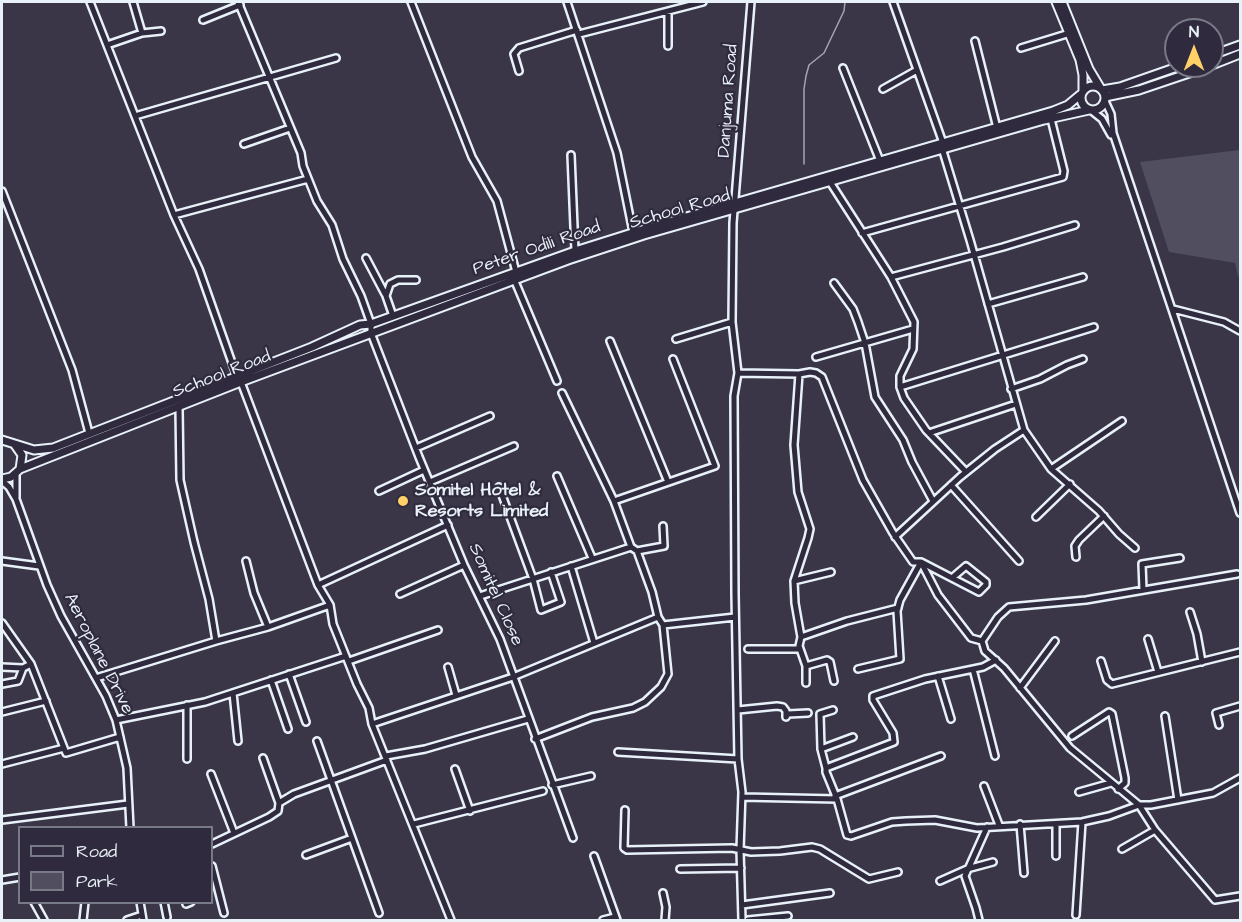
<!DOCTYPE html>
<html>
<head>
<meta charset="utf-8">
<style>
	body { margin:0 }
	#map { position:relative; width:1242px; height:922px; overflow:hidden; background:#3a3648; font-family:"Architects Daughter",sans-serif }
	canvas { display:block }
	.frame { position:absolute; inset:0; border:3px solid #e8f1f8; pointer-events:none }
	.legend { position:absolute; left:18px; top:826px; width:195px; height:78px; box-sizing:border-box; background:#2f2a3d; border:2px solid #797a88; margin:0; padding:8px 10px; list-style:none; font-size:18px; color:#e8f1f8 }
	.legend li { display:flex; align-items:center; gap:12px; height:30px }
	.legend b { width:30px; border:2px solid #797a88 }
	.north { position:absolute; left:1164px; top:18px; width:60px; height:60px; box-sizing:border-box; background:#2f2a3d; border:2px solid #797a88; border-radius:50%; rotate:0deg; font-size:16px; font-weight:700; line-height:24px; text-align:center; color:#e8f1f8 }
	.north::after { content:''; display:block; margin:auto; width:21px; height:27px; background:#ffd166; clip-path:polygon(50% 0,100% 100%,50% 72%,0 100%) }
</style>
</head>
<body>
<div id="map">
<canvas width="1242" height="922"></canvas>
<div class="frame"></div>
<ul class="legend">
<li><b style="height:8px;background:#2f2a3d"></b>Road</li>
<li><b style="height:16px;background:#504e5f"></b>Park</li>
</ul>
<div class="north">N</div>
</div>
<script>
const ctx = document.querySelector('canvas').getContext('2d');
ctx.lineJoin = 'round';
function fill(path, color) { ctx.fillStyle = color; ctx.fill(path, 'evenodd'); }
const poly = rows => new Path2D(rows.map(r => 'M' + r).join(''));
function stroke(path, color, width, dash) { ctx.strokeStyle = color; ctx.lineWidth = width; ctx.lineCap = dash ? 'butt' : 'round'; ctx.setLineDash(dash || []); ctx.stroke(path); }
function write(font, color, halo, rows, align = 'center') {
  ctx.font = font + ' "Architects Daughter",sans-serif'; ctx.lineWidth = 4.5; ctx.setLineDash([]); ctx.textBaseline = 'middle'; ctx.strokeStyle = halo; ctx.fillStyle = color; for (const [text, x, y, turn = 0] of rows) {
    ctx.save(); ctx.translate(x, y); ctx.rotate((+turn || 0) * Math.PI / 180); ctx.textAlign = isNaN(turn) ? turn : align; if (halo) ctx.strokeText(text, 0, 0); ctx.fillText(text, 0, 0); ctx.restore();
  }
}
fill(poly([
	[1240,150,1240,277,1238,276,1235,263,1169,252,1140,162]
]), '#504e5f');
stroke(poly([
	[804,164,804,89,806,76,809,65,824,53,844,11,845,2]
]), '#a2a6b1', 1.5);
const minor = poly([
	[90,2,174,215,199,269,237,377,241,382,318,585,330,605,333,624,357,684,369,708,372,724,451,920],
	[133,2,142,33],
	[238,2,301,153,303,166,317,201,332,225,343,259,361,296,371,324,371,333,419,457,464,565,500,639,573,838],
	[411,2,472,157,497,201,516,272],
	[567,2,617,153,633,232],
	[893,2,943,143],
	[668,11,668,46],
	[203,20,240,5],
	[579,34,703,2],
	[975,41,997,128],
	[107,45,142,33,161,31],
	[1021,48,1070,33],
	[843,68,880,161],
	[519,71,514,54,519,48,577,30],
	[883,89,917,70],
	[1105,101,1111,114,1113,133,1240,513],
	[1092,111,1102,119,1111,135],
	[135,116,336,58],
	[244,144,290,128],
	[942,148,970,240,1024,430,1051,469,1099,511,1119,534,1135,548],
	[571,155,575,251],
	[830,182,891,277,914,322,913,349,900,376,900,387,904,398,926,430,966,472],
	[2,191,72,370,89,433],
	[174,215,308,179],
	[862,233,1063,177,1064,171,1051,119],
	[366,258,385,294],
	[891,277,1003,247,1075,225],
	[514,279,557,381],
	[834,283,853,309,858,322,865,343,875,397,903,440,912,462,933,501],
	[988,304,1083,277],
	[1173,309,1224,322,1240,331],
	[393,316,386,296,390,284,398,280,416,280],
	[676,339,732,322],
	[610,341,668,482],
	[816,357,913,329],
	[738,373,799,374,810,372,816,373,822,377,863,480,893,533,913,562,921,562,938,595,971,638,982,641],
	[799,374,794,445,798,492,810,529,808,538,794,581,795,603,801,637,799,646,806,666,806,683],
	[900,387,1094,327],
	[1011,389,1040,379,1067,365,1083,359],
	[179,408,180,480,194,542,209,599,216,641,268,627,330,605],
	[929,433,1016,404],
	[416,448,490,416],
	[1051,469,1122,421],
	[557,476,592,558],
	[2,481,9,487,16,499,47,585,61,616,106,696,116,720,127,768,130,828],
	[430,482,514,446],
	[951,485,1019,561],
	[499,487,533,579,541,610,561,602,551,572],
	[379,491,424,470],
	[16,497,16,474],
	[614,501,715,466,673,359],
	[1036,517,1070,484],
	[895,537,960,477,995,449,1024,430],
	[637,551,664,546,663,526],
	[1076,557,1075,546,1079,540,1104,516],
	[2,561,39,566],
	[246,561,254,593,268,627],
	[571,566,594,643],
	[794,581,831,572],
	[318,585,448,525],
	[1143,590,1142,564,1180,558],
	[400,594,464,565],
	[480,596,631,547],
	[1190,612,1197,634,1202,662],
	[2,623,31,664,64,748],
	[663,625,735,617],
	[801,637,847,621,898,608],
	[1148,639,1158,672],
	[982,641,985,651,1004,668,1070,748,1139,805,1155,830,1215,900,1240,896],
	[982,641,998,617,1009,607,1086,600,1237,574],
	[748,649,799,649],
	[996,660,983,667,925,679,873,696,873,700,893,733,894,742,826,768,826,772,837,799,847,835,851,836,892,822,906,821,935,820,977,828,1082,822,1109,816,1139,805,1151,805,1213,793,1240,778],
	[349,661,438,630],
	[1101,661,1107,680,1112,684,1240,652],
	[806,666,827,660,830,662,834,681],
	[2,667,23,668,31,664],
	[448,667,456,695],
	[858,669,900,659,897,611,900,600,921,562,979,592,986,585,986,582,966,566,952,578],
	[973,669,995,756],
	[289,674,306,722],
	[938,676,951,719],
	[96,678,216,641],
	[271,680,288,729],
	[2,684,18,681,23,668],
	[1020,688,1055,641],
	[233,693,238,741],
	[187,705,187,759],
	[738,710,777,706,783,707,786,711,786,717,788,714,808,713],
	[2,712,46,701],
	[1165,716,1178,800],
	[116,720,205,702,346,656],
	[372,724,513,677,658,617],
	[1219,725,1216,713,1240,706],
	[1072,736,1109,712,1112,714,1125,778,1125,783,1118,789],
	[535,739,592,717,633,708,645,702,661,687,668,674,663,625,658,617,652,592,637,551,631,547,614,501,562,393],
	[317,741,379,913],
	[821,749,853,737],
	[618,752,738,759],
	[386,756,425,749,528,719],
	[2,764,64,748,66,753,120,737],
	[826,768,821,749,820,714,833,710],
	[455,769,470,811],
	[211,774,234,833],
	[552,785,591,776],
	[984,786,999,825],
	[1079,792,1111,783],
	[835,796,941,756],
	[742,797,837,799],
	[279,803,294,794,387,760],
	[625,810,624,848,627,850,732,848,751,852,780,851,812,847,820,849,869,879,898,872],
	[2,820,128,804],
	[414,824,543,791],
	[1020,824,1024,873],
	[1056,824,1056,856],
	[212,844,269,817,278,811,279,803,263,758],
	[1122,849,1155,830],
	[306,855,352,838],
	[594,856,617,920],
	[212,866,224,913],
	[680,869,741,868],
	[2,880,20,877],
	[940,881,967,869,993,862],
	[663,893,666,907,665,920],
	[34,902,44,920],
	[140,902,143,920],
	[164,902,167,917],
	[186,904,191,902],
	[742,905,830,893],
	[1076,915,1082,822],
	[83,920,85,902],
	[127,920,142,915],
	[603,920,615,917],
	[742,920,740,850,742,792,738,759,735,594,734,396,738,373,732,322,733,223,751,2],
	[748,920,788,916],
	[979,920,976,908,965,876,987,827]
]);
const major = poly([
	[1056,2,1080,60,1083,75,1083,90],
	[1062,2,1089,69,1101,89],
	[1212,55,1240,45],
	[1212,65,1240,54],
	'1081 98a12 12 0 1 1 24 0a12 12 0 1 1-24 0Z',
	[1102,90,1120,87,1180,66],
	[1105,97,1139,90,1210,66],
	[2,440,34,450,53,448,312,347,360,325,371,324,575,251,648,228,1053,111,1068,105,1080,95],
	[20,469,241,382,568,260,644,235,1044,120,1089,110],
	[2,479,11,477,20,469,22,455,15,445]
]);
stroke(minor, '#e8f1f8', 10);
stroke(major, '#e8f1f8', 11);
stroke(minor, '#2f2a3d', 5);
stroke(major, '#2f2a3d', 7);
for (const [x, y, r, color] of [
	[403,501,6,"#ffd166"]
]) { const dot = new Path2D(); dot.arc(x, y, r, 0, 2 * Math.PI); ctx.fillStyle = color; ctx.fill(dot); stroke(dot, '#2f2a3d', 2); }
write('18px', '#e8f1f8', '#2f2a3d', [
	["Danjuma Road",729,101,-86],
	["School Road",680,210,-16],
	["Peter Odili Road",537,249,-19],
	["School Road",222,375,-21],
	["Somitel Close",495,595,66],
	["Aeroplane Drive",98,654,63]
]);
write('bold 18px', '#e8f1f8', '#2f2a3d', [
	["Somitel Hotel &",415,491],
	["Resorts Limited",415,512]
], 'left');
</script>
</body>
</html>
